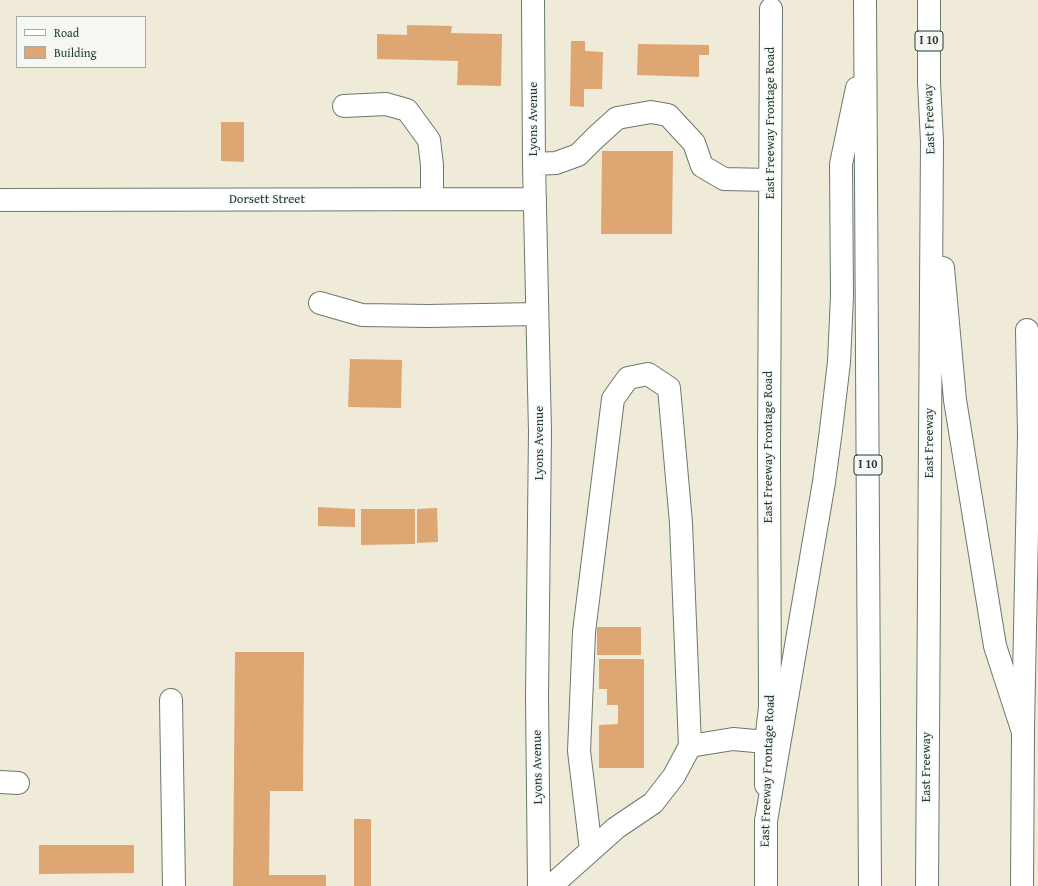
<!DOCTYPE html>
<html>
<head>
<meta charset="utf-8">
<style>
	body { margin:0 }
	#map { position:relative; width:1038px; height:886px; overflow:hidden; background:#efebd8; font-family:"Gentium Book Plus",serif }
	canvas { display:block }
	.legend { position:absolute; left:16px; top:16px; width:130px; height:52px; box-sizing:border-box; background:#f6f6f2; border:1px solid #a0aca6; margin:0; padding:5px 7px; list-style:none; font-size:12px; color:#1f3d34 }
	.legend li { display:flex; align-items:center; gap:8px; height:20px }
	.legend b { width:20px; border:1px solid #a0aca6 }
</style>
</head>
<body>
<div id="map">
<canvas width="1038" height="886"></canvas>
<ul class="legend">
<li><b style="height:5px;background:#fff"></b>Road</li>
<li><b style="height:11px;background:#dea672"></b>Building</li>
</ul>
</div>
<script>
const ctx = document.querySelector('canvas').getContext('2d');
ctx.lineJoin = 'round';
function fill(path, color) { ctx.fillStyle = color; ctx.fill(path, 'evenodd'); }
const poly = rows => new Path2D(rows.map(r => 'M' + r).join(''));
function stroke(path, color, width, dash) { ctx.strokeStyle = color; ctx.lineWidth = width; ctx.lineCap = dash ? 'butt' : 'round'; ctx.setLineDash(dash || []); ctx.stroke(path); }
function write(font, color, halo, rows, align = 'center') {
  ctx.font = font + ' "Gentium Book Plus",serif'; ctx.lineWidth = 3; ctx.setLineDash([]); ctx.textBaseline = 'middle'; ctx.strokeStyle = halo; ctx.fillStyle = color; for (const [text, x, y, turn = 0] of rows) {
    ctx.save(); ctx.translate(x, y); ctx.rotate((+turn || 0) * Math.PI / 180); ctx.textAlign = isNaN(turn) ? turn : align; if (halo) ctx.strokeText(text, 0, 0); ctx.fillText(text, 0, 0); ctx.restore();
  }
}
fill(poly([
	[407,25,452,26,451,33,502,34,501,86,457,85,458,61,377,59,377,34,407,35],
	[571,41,585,41,585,51,603,52,602,89,584,89,584,107,570,106],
	[638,44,709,45,709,55,699,55,699,77,637,75],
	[221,122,244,122,244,162,221,161],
	[602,151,673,151,672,234,601,234],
	[350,359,402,360,401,408,348,407],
	[318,507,355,509,355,527,318,526],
	[437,508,438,542,417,543,417,509],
	[361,509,415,509,415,544,361,545],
	[597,627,641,627,641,655,597,655],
	[235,652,304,652,303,791,270,791,269,875,326,875,326,886,233,886],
	[599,659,644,659,644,768,599,768,599,725,618,724,618,705,607,705,607,689,599,689],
	[354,819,371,819,371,886,354,886],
	[39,845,134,845,134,873,39,874]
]), '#dea672');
const minor = poly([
	[533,0,534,164,540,432,537,696,539,886],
	[344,106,386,104,407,110,429,140,432,165,432,199],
	[534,164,556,163,578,155,595,138,617,118,651,112,668,115,694,143,702,166,724,179,770,180],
	[0,200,535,199],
	[320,303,362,315,428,316,537,314],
	[171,700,174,886],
	[1023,728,1029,434,1027,330],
	[0,782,18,783],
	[766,785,766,742,770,707,769,456,771,9],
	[591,850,579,751,584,632,613,399,628,378,648,374,669,388,681,523,690,746],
	[551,886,616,828,653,803,674,776,690,746,733,739,766,742]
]);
const major = poly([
	[766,886,766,821],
	[1022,886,1023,732]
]);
const highway = poly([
	[865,0,870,886],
	[943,268,955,400,995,646,1023,732],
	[766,821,824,482,831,430,839,362,842,296,841,164,857,88],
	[927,886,932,142,929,82,929,0]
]);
stroke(minor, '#687a6d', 24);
stroke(major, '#687a6d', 24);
stroke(highway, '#687a6d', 24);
stroke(minor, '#fff', 22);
stroke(major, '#fff', 22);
stroke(highway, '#fff', 22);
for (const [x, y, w] of [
	[929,41,28],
	[868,465,28]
]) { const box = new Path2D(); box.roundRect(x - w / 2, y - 10, w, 20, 3); ctx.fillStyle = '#f6f6f2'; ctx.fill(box); stroke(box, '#1f3d34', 1); }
write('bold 12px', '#1f3d34', null, [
	["I 10",929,41],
	["I 10",868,465]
]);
write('13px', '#1f3d34', '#f6f6f2', [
	["Lyons Avenue",534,119,-90],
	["East Freeway",930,119,-92],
	["East Freeway Frontage Road",771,123,-90],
	["Dorsett Street",267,200],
	["Lyons Avenue",540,443,-90],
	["East Freeway",930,443,-90],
	["East Freeway Frontage Road",769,447,-90],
	["Lyons Avenue",538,767,-91],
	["East Freeway",927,767,-90],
	["East Freeway Frontage Road",768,771,-88]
]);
</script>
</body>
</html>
